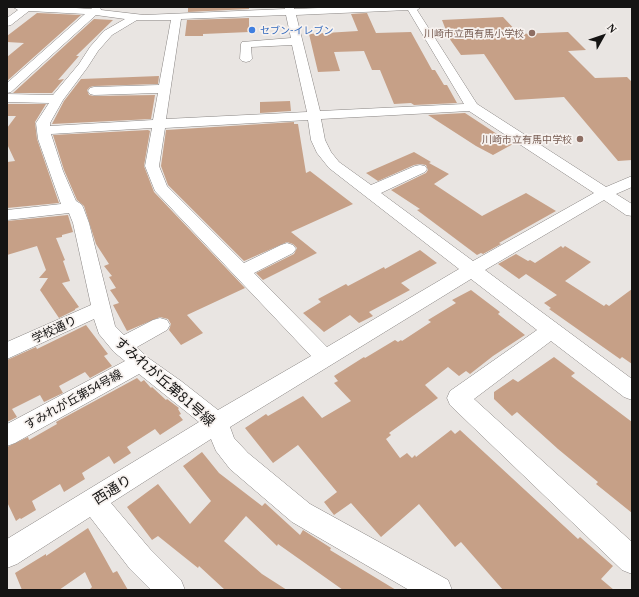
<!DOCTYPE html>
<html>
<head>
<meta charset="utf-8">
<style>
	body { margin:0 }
	#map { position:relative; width:639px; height:597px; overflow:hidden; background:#e9e5e2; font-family:Georgia,serif }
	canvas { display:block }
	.frame { position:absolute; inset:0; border:8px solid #151413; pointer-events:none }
	.north { position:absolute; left:583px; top:16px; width:40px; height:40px; -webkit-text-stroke:3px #f7f2ef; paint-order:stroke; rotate:50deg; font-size:11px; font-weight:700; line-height:16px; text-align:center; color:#151413 }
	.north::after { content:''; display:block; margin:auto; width:14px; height:18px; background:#151413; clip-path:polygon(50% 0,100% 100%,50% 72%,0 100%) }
</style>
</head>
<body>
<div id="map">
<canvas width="639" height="597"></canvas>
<div class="frame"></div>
<div class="north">N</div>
</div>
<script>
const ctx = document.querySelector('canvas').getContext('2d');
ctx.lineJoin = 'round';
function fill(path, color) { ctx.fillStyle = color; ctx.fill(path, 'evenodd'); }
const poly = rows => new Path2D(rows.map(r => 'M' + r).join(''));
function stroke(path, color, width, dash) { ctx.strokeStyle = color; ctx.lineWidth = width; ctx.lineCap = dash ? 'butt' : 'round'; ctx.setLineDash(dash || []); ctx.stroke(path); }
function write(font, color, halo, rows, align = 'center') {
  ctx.font = font + ' Georgia,"Noto Sans JP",serif'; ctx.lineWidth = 3.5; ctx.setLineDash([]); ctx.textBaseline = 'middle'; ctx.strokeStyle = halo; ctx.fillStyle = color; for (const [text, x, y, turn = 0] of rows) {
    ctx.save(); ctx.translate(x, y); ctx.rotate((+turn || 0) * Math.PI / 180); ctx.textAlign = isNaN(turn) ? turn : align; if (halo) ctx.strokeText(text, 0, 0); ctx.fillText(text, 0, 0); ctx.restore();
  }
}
fill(poly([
	[188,7,249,7,249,9,188,12],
	[37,13,81,15,7,81,7,57,24,43,7,42,7,36],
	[367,13,376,33,411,32,432,70,435,70,444,85,447,85,457,103,414,105,411,103,394,104,380,70,372,70,364,51,334,52,340,71,318,72,309,34,358,31,351,14],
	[503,17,519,34,568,32,586,50,568,51,595,78,627,77,632,82,632,160,618,161,564,97,515,100,484,54,461,55,449,38,442,20],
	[249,18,249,32,203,34,203,36,185,36,187,20],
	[94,19,113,20,76,56,79,56,58,80,64,79,52,93,13,93],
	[159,76,158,84,94,86,90,87,87,90,89,95,94,96,155,95,151,119,52,124,64,101,81,79],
	[290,101,291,111,260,113,260,102],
	[7,104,46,104,35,122,37,139,59,203,7,208,7,162,15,161,7,144,7,128,16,116,7,116],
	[465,113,497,134,513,144,493,155,476,146,428,115],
	[294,122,294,124,298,124,306,173,310,171,353,204,291,232,317,253,263,280,256,273,294,254,297,248,293,244,287,242,244,261,168,185,161,166,166,130],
	[148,130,150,131,144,166,154,192,245,288,187,315,203,333,181,345,169,330,171,324,168,319,160,317,127,331,113,305,119,303,110,290,116,288,109,277,112,276,104,266,109,264,96,244,84,206,77,200,64,170,53,135],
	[414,152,431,162,429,163,449,174,434,184,482,216,526,193,556,211,499,243,501,244,483,254,481,253,477,255,417,210,420,209,391,190,426,173,428,170,426,165,420,164,414,165,378,181,366,173],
	[68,215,73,232,62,235,62,237,56,238,65,260,63,261,70,281,62,283,79,307,75,309,75,310,59,318,40,290,48,278,39,278,46,270,37,246,7,255,7,221],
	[561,246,563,248,565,246,591,262,565,281,604,306,606,304,609,306,632,289,632,364,622,357,620,359,549,309,551,308,544,303,557,295,526,274,519,279,498,264,516,254,528,261,530,260,535,263],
	[420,250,437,263,401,283,410,290,369,312,373,316,359,323,350,315,324,332,303,313,321,302,318,299,346,284,348,286,384,267,385,269],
	[471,290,500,312,498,314,525,335,493,356,470,374,466,371,459,376,448,367,425,385,438,398,389,433,391,435,386,439,400,458,407,453,412,458,415,455,416,457,451,430,455,434,460,430,578,539,580,537,613,566,601,579,614,590,503,590,461,542,455,547,419,504,381,537,351,503,334,515,324,502,337,492,298,445,273,463,245,428,266,414,268,416,303,396,322,418,351,401,334,383,338,381,334,376,364,357,365,358,395,340,398,342,401,340,402,341,431,322,428,320,456,303,452,300],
	[86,325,108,354,104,356,112,366,90,378,85,372,59,386,63,393,44,402,40,395,12,409,17,417,7,422,7,360,36,347,37,349],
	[554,357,575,373,571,376,632,422,632,513,596,484,598,482,558,449,517,412,512,416,494,399,494,392,513,379,518,382],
	[137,378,141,382,144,380,151,388,152,387,166,400,167,399,179,408,178,409,181,414,179,415,183,420,160,435,155,429,127,447,131,453,114,464,109,456,82,473,85,479,64,492,60,484,32,501,36,510,21,519,20,518,16,521,7,502,7,447,28,437,29,440,57,424,56,422],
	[202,452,219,473,262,506,265,503,300,535,303,530,331,548,330,550,396,590,343,590,278,544,277,546,246,516,224,541,262,574,287,590,225,590,199,566,198,568,158,536,152,540,127,507,158,484,190,524,211,501,183,466],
	[88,528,113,573,117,571,128,590,89,590,92,587,85,572,59,590,22,590,15,573,46,554,46,556]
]), '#c6a087');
const minor = poly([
	[13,7,61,7,91,9,93,7,100,7,101,10,144,15,285,9,284,7,294,7,294,9,343,7,421,7,417,10,477,104,606,187,632,176,632,187,616,194,632,204,632,216,626,215,604,200,485,270,632,379,632,400,624,397,551,341,474,399,632,542,632,574,622,570,450,405,447,398,450,391,537,330,471,279,230,427,234,438,248,453,310,504,448,580,452,590,409,590,292,522,230,469,216,451,211,439,111,503,150,549,181,580,185,590,151,590,130,569,90,517,17,564,7,568,7,539,199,422,139,374,15,443,7,446,7,424,125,361,114,352,99,334,94,319,7,359,7,342,91,305,73,223,69,213,7,220,7,210,61,204,38,139,36,123,49,103,7,102,7,94,53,95,79,64,90,47,104,31,125,19,96,15,11,92,7,93,7,83,85,14,29,11,11,25,7,26,7,18,18,10,13,7],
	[408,10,464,104,320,111,296,15,408,10],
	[286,15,291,38,242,42,241,44,240,59,242,61,246,62,250,61,252,59,251,47,292,45,307,112,166,119,181,19,286,15],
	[137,20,171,20,159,85,94,87,90,88,88,91,90,94,94,95,158,93,153,120,50,126,50,123,63,100,87,68,98,51,112,35,137,20],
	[469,111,594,193,473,261,381,193,425,172,427,169,425,166,420,165,415,166,371,185,339,162,331,152,325,140,321,119,469,111],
	[308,120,311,140,317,153,329,168,459,269,327,347,254,273,293,253,296,249,293,245,287,243,281,245,244,263,167,186,159,166,165,128,308,120],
	[152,128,145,166,155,191,311,356,218,410,181,381,147,357,137,347,167,330,170,325,167,320,160,318,153,320,124,335,115,326,89,223,83,207,81,204,76,201,63,171,51,134,152,128]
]);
stroke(minor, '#888482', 1);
fill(minor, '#fff');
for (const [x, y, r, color] of [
	[252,30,4,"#3f7fe0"],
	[532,33,4,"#8d6e63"],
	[580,139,4,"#8d6e63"]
]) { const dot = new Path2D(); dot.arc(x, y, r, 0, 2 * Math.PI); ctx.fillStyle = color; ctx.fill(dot); stroke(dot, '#f7f2ef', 1.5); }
write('10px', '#366cbe', '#f7f2ef', [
	["セブン-イレブン",260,30]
], 'left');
write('10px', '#785e54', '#f7f2ef', [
	["川崎市立西有馬小学校",524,33],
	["川崎市立有馬中学校",572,139]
], 'right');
write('12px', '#151413', '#f7f2ef', [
	["学校通り",54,329,-25],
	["すみれが丘第54号線",73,399,-29]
]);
write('14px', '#151413', '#f7f2ef', [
	["すみれが丘第81号線",165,381,41],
	["西通り",112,489,-32]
]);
</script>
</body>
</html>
